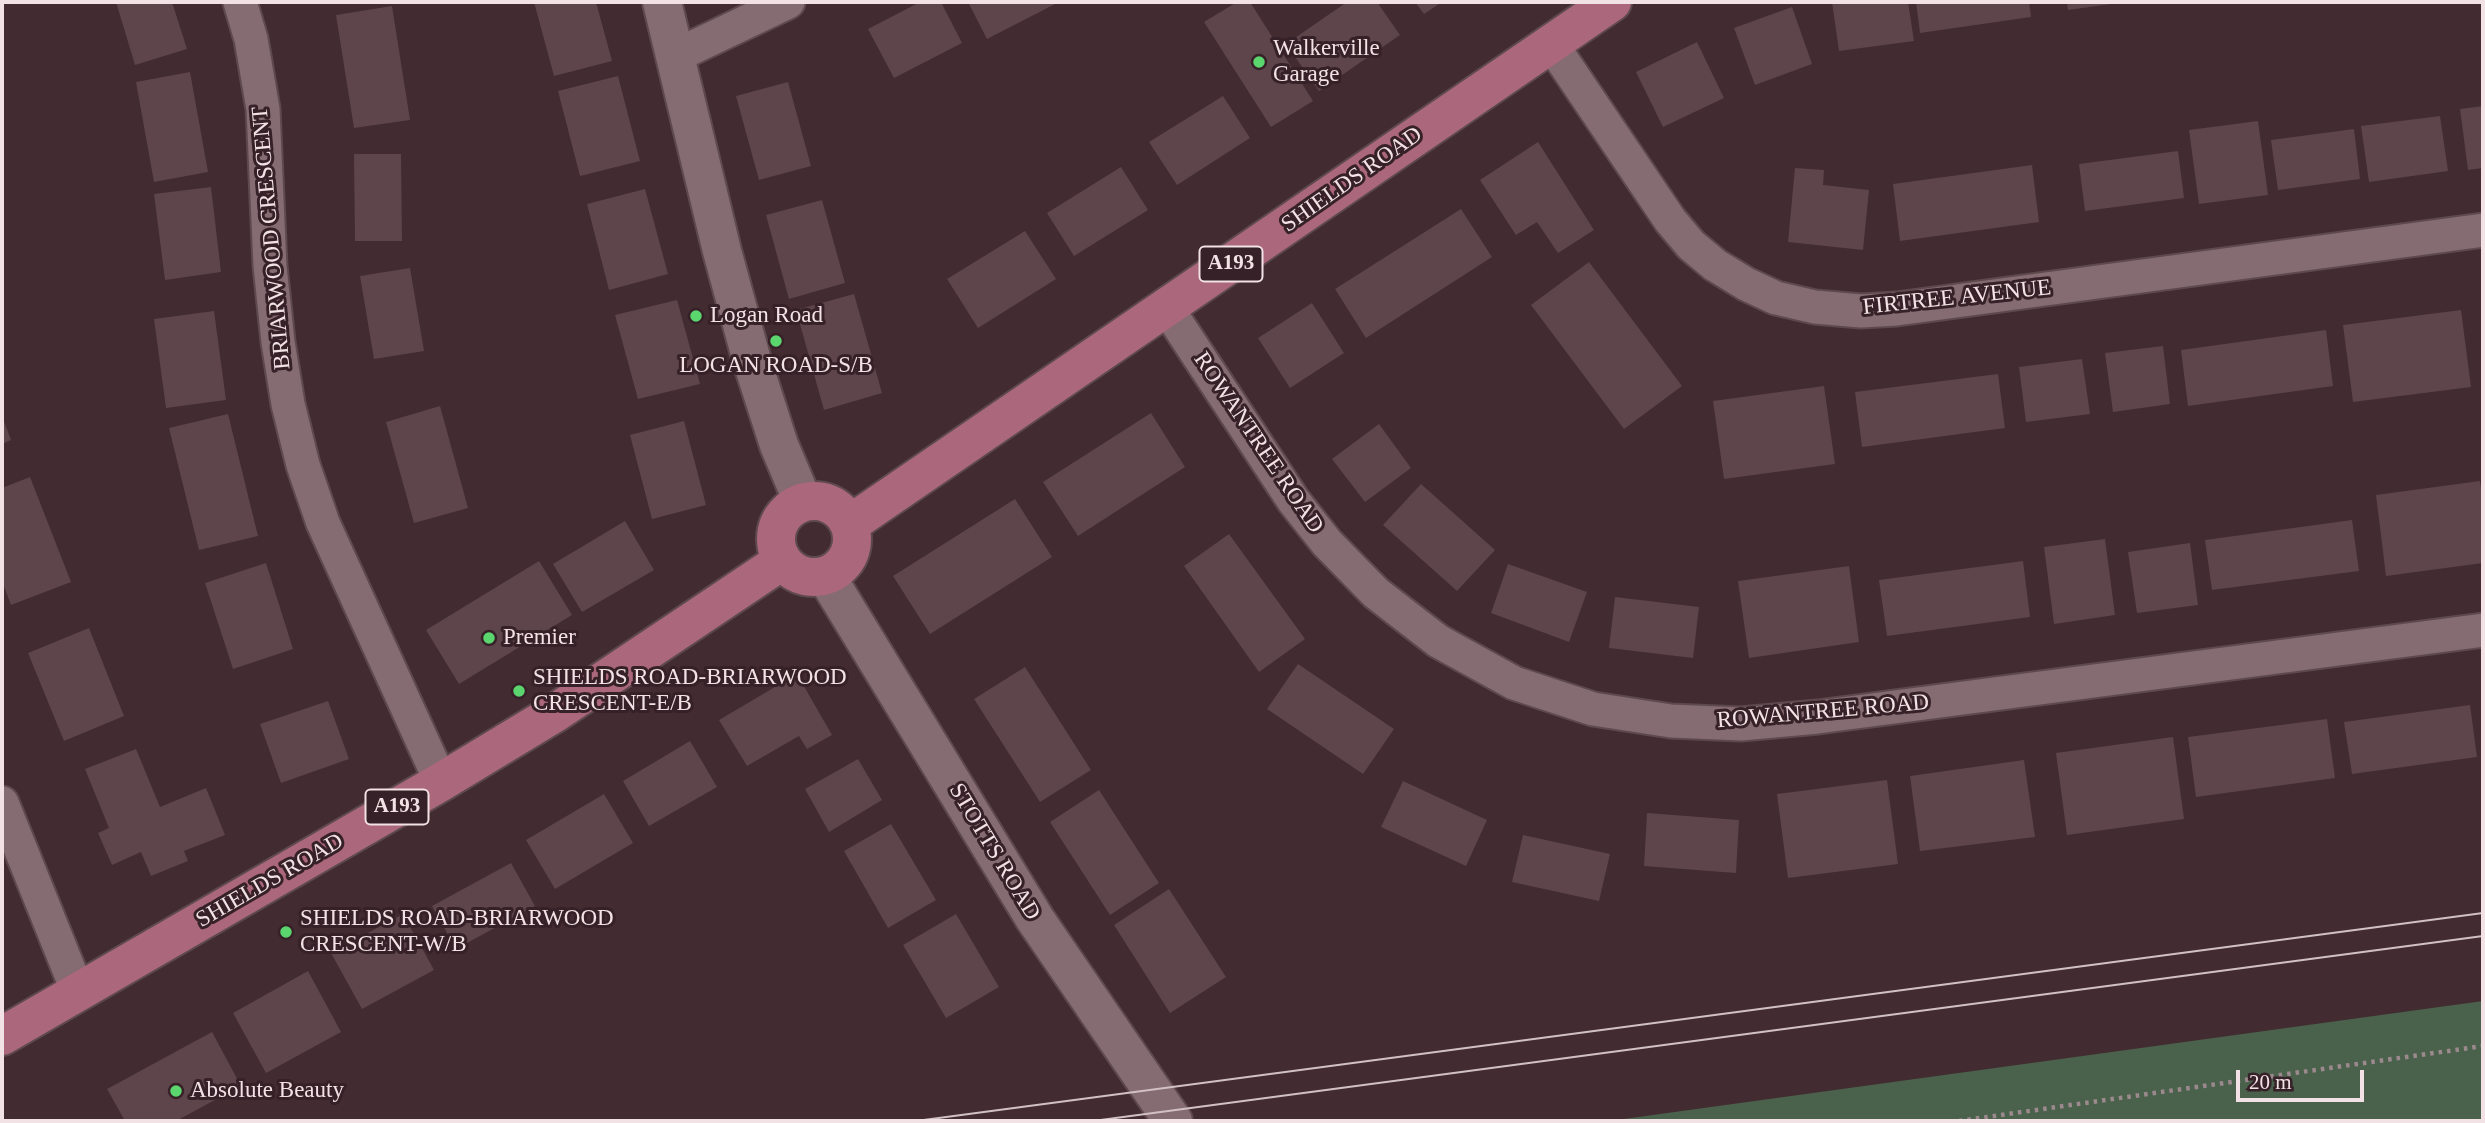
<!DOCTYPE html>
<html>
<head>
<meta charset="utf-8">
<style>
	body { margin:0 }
	#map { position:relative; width:2485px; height:1123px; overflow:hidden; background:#422b31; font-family:Georgia,serif }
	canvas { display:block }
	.frame { position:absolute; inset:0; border:4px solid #f2e2e6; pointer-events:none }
	.scale { position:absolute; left:2236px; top:1070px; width:128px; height:32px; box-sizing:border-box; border:4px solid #f2e2e6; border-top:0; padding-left:9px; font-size:21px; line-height:24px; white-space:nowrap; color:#f2e2e6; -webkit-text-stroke:5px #372128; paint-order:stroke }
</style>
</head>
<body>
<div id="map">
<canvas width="2485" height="1123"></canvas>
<div class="frame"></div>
<div class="scale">20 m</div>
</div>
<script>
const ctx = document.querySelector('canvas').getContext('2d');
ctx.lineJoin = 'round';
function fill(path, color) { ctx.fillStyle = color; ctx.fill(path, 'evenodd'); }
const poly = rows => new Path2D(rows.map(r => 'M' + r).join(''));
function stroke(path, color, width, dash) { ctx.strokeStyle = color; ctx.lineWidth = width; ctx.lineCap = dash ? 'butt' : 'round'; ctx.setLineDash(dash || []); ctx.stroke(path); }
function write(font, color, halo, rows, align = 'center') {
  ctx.font = font + ' Georgia,serif'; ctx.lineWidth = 6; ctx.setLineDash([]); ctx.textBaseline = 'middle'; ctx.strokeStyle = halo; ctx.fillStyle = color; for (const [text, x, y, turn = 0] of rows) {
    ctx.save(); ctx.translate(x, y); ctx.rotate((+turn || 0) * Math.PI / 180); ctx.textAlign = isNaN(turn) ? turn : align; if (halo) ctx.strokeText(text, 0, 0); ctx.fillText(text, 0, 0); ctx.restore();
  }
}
fill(poly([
	[2483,1001,2483,1121,1609,1121]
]), '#4a624c');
fill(poly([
	[116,2,172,2,187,49,135,65],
	[534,2,596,2,612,61,554,76],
	[920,2,941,2,962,43,894,78,868,29],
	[968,2,1059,2,987,39],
	[1237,2,1250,2,1313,101,1271,127,1204,22],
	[1347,2,1377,2,1400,35,1319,91,1286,44],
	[1415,2,1442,2,1424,14],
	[1832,2,1908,2,1914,41,1839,51],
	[1916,2,2029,2,2031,17,1920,33],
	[2067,2,2117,2,2118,3,2068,10],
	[392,6,410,120,354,128,336,15],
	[1792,7,1812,64,1755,85,1734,28],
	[1697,42,1724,98,1663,127,1636,72],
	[190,72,208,172,154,182,136,82],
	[618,76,640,161,580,176,558,91],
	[788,82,811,166,759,180,736,96],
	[1223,96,1250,138,1177,185,1149,142],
	[2483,106,2483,168,2468,170,2460,109],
	[2440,116,2448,171,2369,182,2361,126],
	[2258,121,2268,195,2199,204,2189,130],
	[2354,129,2360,179,2278,190,2271,140],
	[1538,142,1594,230,1558,253,1537,222,1516,235,1480,180],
	[2178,151,2184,198,2085,211,2079,164],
	[354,154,401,154,402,241,355,241],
	[2032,165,2039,222,1900,241,1893,184],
	[1121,167,1148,210,1074,256,1047,213],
	[1795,168,1824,170,1823,185,1869,190,1863,250,1788,242],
	[211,187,221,272,165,280,154,194],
	[645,189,668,274,609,290,587,204],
	[822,200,845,283,789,299,766,215],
	[1461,209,1492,257,1366,338,1335,289],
	[1025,231,1056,279,978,328,947,279],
	[1589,262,1682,386,1624,429,1531,305],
	[410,268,424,351,374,359,360,276],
	[854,294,882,393,824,410,796,310],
	[677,300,700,384,638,399,615,315],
	[1312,303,1344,353,1290,388,1258,338],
	[2461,310,2471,387,2353,402,2343,325],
	[214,311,226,400,166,408,154,319],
	[2326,330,2333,386,2188,406,2181,350],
	[2163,346,2170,404,2113,412,2105,353],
	[2082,359,2090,414,2026,422,2019,367],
	[1998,374,2005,428,1862,447,1855,392],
	[1824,386,1835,464,1724,479,1713,401],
	[440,406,468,508,414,523,386,422],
	[1151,413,1185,467,1078,536,1043,482],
	[228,414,258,536,199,550,169,428],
	[2,416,11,440,2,444],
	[684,421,706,505,652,519,630,435],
	[1379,424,1411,468,1365,502,1332,459],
	[30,477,71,582,11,605,2,581,2,488],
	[2480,481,2483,502,2483,563,2386,576,2376,495],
	[1421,484,1495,550,1457,591,1383,525],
	[1015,499,1052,557,930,634,893,576],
	[2352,520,2359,571,2212,590,2205,540],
	[625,521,654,570,582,612,553,564],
	[1229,534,1305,639,1259,672,1184,566],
	[2105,539,2115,615,2054,624,2044,547],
	[2190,543,2198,605,2137,613,2128,552],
	[539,561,572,615,459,684,426,630],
	[2023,561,2030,617,1887,636,1879,580],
	[266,563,293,649,233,669,205,583],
	[1508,564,1587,592,1569,642,1491,613],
	[1849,566,1859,642,1749,658,1738,581],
	[1615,597,1699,607,1693,658,1609,648],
	[89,628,124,716,64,741,28,653],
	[1298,664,1394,729,1363,774,1267,709],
	[1025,667,1091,770,1040,802,974,699],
	[797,674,832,735,807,749,799,736,747,766,719,720],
	[328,701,349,759,281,783,260,724],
	[2470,705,2477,757,2352,774,2344,722],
	[2327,719,2335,778,2196,797,2188,737],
	[2173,737,2184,819,2067,835,2056,753],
	[690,741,717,787,649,826,623,781],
	[136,749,160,807,206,788,225,835,184,851,188,861,151,876,141,852,112,865,98,833,109,828,85,769],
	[858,759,882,800,829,832,805,789],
	[2024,760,2035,837,1920,851,1910,776],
	[1887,780,1898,864,1788,878,1777,794],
	[1403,781,1487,820,1466,866,1381,827],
	[1099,790,1159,883,1110,915,1050,822],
	[604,794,633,843,555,889,526,840],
	[1647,813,1739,820,1736,873,1644,866],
	[891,824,936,900,888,928,844,851],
	[1523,835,1610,854,1599,901,1512,882],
	[511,863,535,906,456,949,432,906],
	[1169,889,1226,977,1170,1013,1114,925],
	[403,914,434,970,362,1009,331,953],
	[956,914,999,987,946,1018,903,945],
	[308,971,341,1032,266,1073,233,1013],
	[212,1032,241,1086,176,1121,125,1121,107,1089]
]), '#5d454b');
const street = poly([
	[240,2,251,39,263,109,270,266,278,342,288,404,303,465,323,523,441,782],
	[1550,42,1670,220,1691,245,1715,265,1746,284,1776,298,1815,307,1861,311,1897,309,2483,230],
	[675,56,788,2],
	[1167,308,1293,500,1327,543,1376,593,1438,641,1514,683,1593,709,1671,721,1741,724,1818,717,2483,630],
	[2,803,78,992]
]);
const secondary = poly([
	[662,2,722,251,752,361,779,445,803,502],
	[826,576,1035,919,1173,1121]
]);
const primary = poly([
	'776 539a38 38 0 1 1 76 0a38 38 0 1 1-76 0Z',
	[850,524,1612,2],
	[2,1036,441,782,555,713,782,561]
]);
stroke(street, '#5d494e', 37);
stroke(secondary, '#5d494e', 42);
stroke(primary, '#5d494e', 42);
stroke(poly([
	[1959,1121,2483,1046]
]), '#9c898e', 4.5, [3.5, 5]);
stroke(street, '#856b72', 33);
stroke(secondary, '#856b72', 38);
stroke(primary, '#ab677c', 38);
stroke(poly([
	[916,1121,2483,913],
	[1093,1121,2483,936]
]), '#d1c0c4', 2);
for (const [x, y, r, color] of [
	[1259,62,7,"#5bd56e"],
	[696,316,7,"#5bd56e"],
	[776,341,7,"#5bd56e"],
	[489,638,7,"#5bd56e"],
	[519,691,7,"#5bd56e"],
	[286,932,7,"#5bd56e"],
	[176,1091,7,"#5bd56e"]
]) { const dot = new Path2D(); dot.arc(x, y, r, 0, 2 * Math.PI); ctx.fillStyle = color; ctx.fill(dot); stroke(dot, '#372128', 2.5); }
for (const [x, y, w] of [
	[1231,264,63],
	[397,807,63]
]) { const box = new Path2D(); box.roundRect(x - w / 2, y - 17.5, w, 35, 5); ctx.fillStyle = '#372128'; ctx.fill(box); stroke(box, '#f2e2e6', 2); }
write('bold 21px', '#f2e2e6', null, [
	["A193",1231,264],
	["A193",397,807]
]);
write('23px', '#f2e2e6', '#372128', [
	["Walkerville",1273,49],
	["Garage",1273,75],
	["Logan Road",710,316],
	["LOGAN ROAD-S/B",776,366,"center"],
	["Premier",503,638],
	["SHIELDS ROAD-BRIARWOOD",533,678],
	["CRESCENT-E/B",533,704],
	["SHIELDS ROAD-BRIARWOOD",300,919],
	["CRESCENT-W/B",300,945],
	["Absolute Beauty",190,1091]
], 'left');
write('23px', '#f2e2e6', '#372128', [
	["SHIELDS ROAD",1352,180,-35],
	["BRIARWOOD CRESCENT",272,238,-95],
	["FIRTREE AVENUE",1957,298,-6],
	["ROWANTREE ROAD",1258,443,56],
	["ROWANTREE ROAD",1823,712,-5],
	["STOTTS ROAD",994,852,59],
	["SHIELDS ROAD",270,881,-30]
]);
</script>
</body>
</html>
